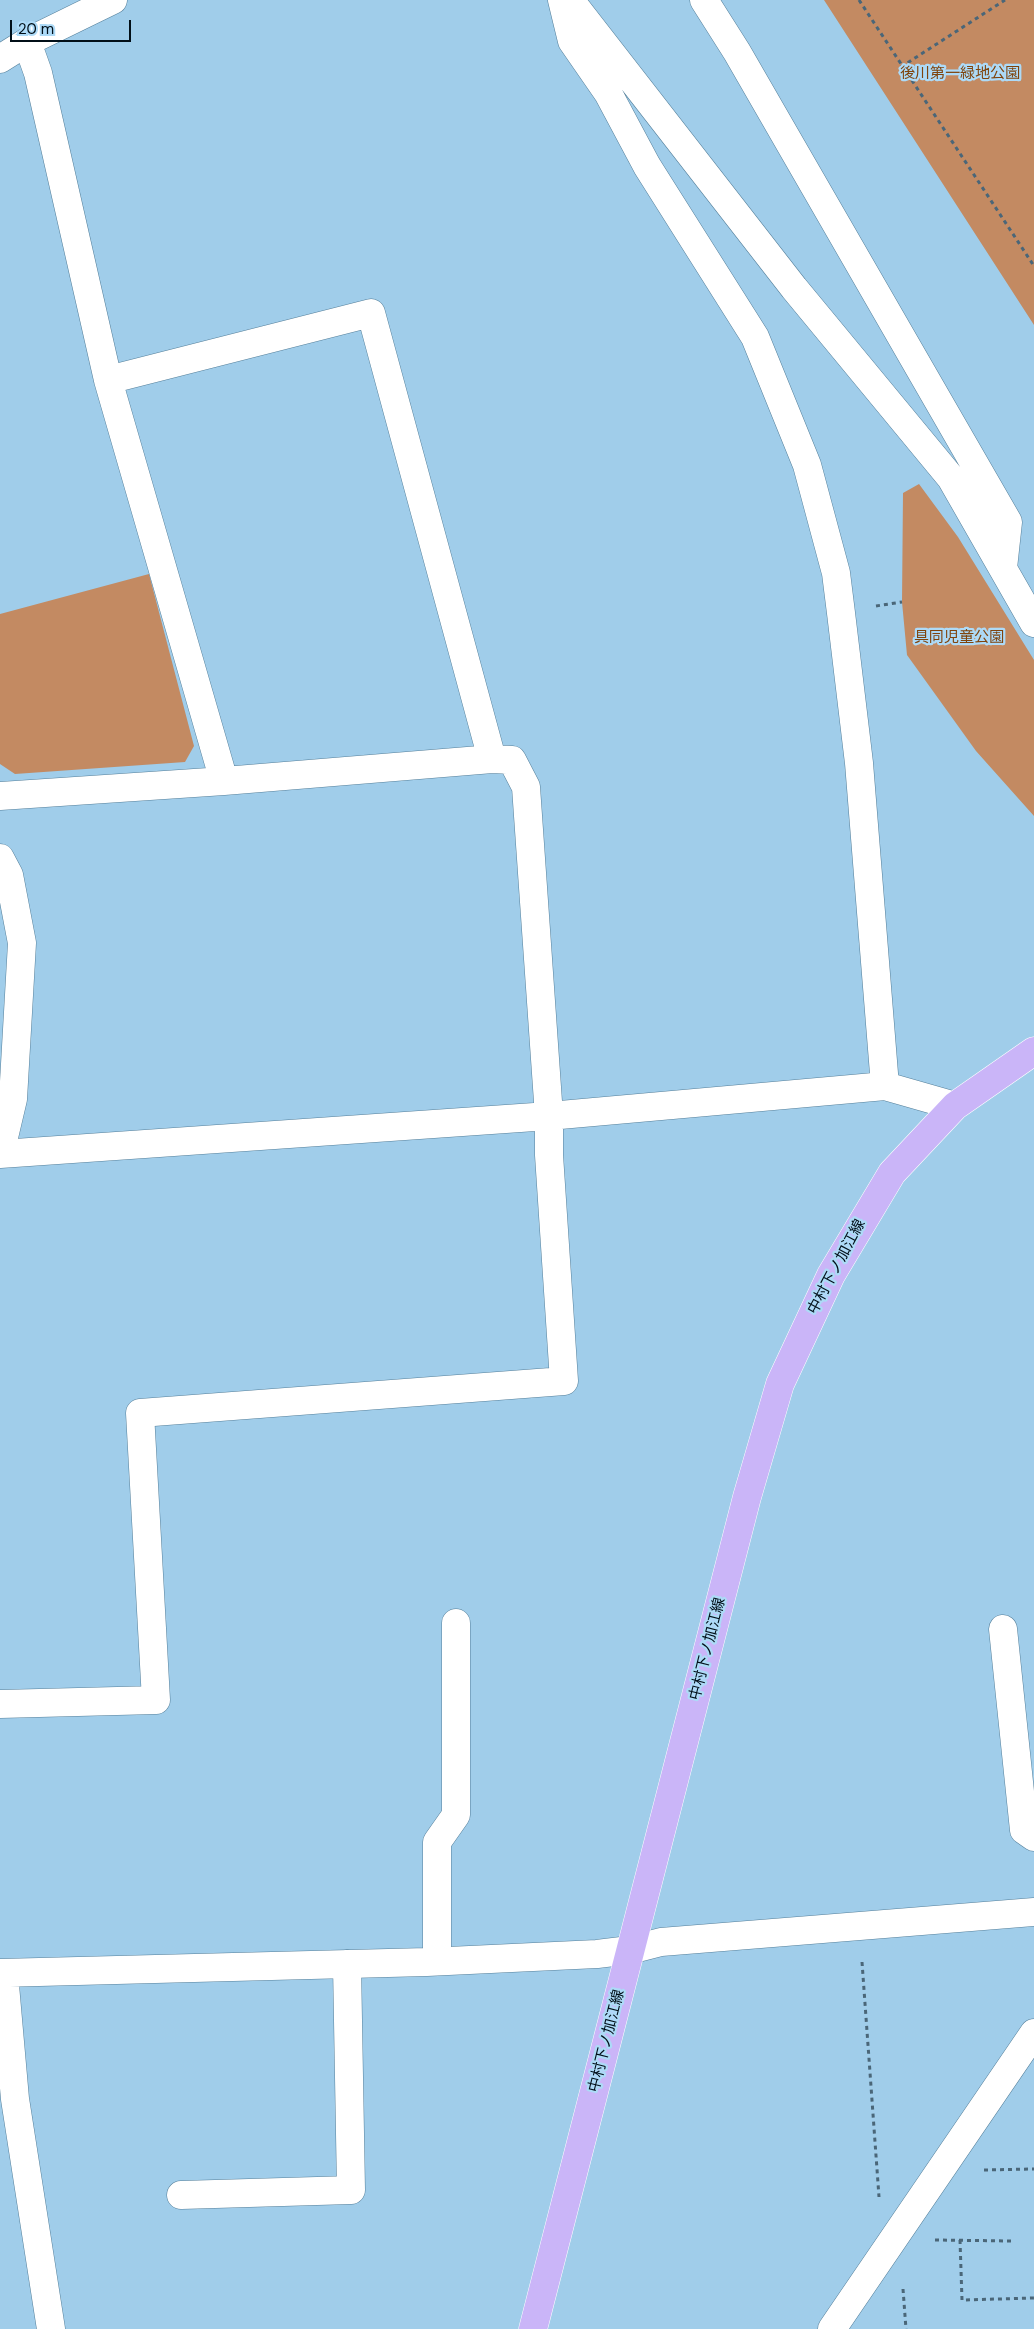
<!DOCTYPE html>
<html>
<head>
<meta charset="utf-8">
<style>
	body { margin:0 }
	#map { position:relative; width:1034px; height:2329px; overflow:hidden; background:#a0cdea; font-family:"DM Sans",sans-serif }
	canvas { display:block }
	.scale { position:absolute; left:10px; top:20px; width:121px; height:22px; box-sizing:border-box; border:2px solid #010f18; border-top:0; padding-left:6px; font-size:15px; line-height:18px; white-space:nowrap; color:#010f18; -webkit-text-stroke:4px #addaf7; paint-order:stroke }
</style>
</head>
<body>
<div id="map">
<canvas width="1034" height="2329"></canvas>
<div class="scale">20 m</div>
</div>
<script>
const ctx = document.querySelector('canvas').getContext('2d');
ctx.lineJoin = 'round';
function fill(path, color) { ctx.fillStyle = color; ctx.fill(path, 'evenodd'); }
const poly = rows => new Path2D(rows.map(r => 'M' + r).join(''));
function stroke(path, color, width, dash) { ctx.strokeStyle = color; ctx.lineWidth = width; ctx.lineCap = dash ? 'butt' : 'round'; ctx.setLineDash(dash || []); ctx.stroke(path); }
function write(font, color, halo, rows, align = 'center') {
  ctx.font = font + ' "DM Sans","Noto Sans JP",sans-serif'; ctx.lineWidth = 4.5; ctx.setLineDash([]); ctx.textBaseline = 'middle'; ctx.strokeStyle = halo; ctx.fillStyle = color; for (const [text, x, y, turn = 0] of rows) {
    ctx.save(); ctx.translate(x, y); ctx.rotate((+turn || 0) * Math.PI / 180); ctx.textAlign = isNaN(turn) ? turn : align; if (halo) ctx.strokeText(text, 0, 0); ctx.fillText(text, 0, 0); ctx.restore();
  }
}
fill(poly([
	[824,0,1034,0,1034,325],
	[919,484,958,537,1034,660,1034,816,976,751,907,655,902,602,903,493],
	[149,574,194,746,185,762,15,774,0,764,0,614]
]), '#c38a62');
const minor = poly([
	[562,0,572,41,608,93,647,166,755,337,807,465,836,573,841,613,859,763,885,1086],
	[570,0,794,288,951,478,1034,623],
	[704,0,737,52,1008,522,1003,568],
	[27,42,38,73,108,380,224,781],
	[0,59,27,42,113,0],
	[0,796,224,781,492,759],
	[0,858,9,875,22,943,13,1099,0,1154,549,1116,885,1086,955,1106],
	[1003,1629,1024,1830,1034,1837],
	[0,1704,156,1700,140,1413,564,1381,549,1155,549,1116,526,787,512,760,492,759,371,313,108,380],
	[437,1961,437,1842,456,1815,456,1623],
	[0,1973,427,1962,597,1954,630,1950,661,1942,1034,1912],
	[4,1974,15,2099,51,2329],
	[181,2195,351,2190,347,1964],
	[832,2329,1034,2033]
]);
const major = poly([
	[533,2329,747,1497,780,1384,831,1275,892,1173,955,1106,1034,1051]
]);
stroke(minor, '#547f9a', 29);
stroke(major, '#fff', 29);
stroke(poly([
	[859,0,1034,266],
	[901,67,1005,0],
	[876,606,902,602],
	[862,1962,879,2197],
	[984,2170,1034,2169],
	[935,2240,1012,2241],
	[960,2240,962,2300,1034,2298],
	[903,2289,906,2329]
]), '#4a6678', 3, [4, 4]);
stroke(minor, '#fff', 28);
stroke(major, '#cab5f8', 28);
write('15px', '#7f440d', '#addaf7', [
	["後川第一緑地公園",960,74],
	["具同児童公園",959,638]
]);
write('15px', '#010f18', '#addaf7', [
	["中村下ノ加江線",837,1267,-62],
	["中村下ノ加江線",708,1649,-76],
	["中村下ノ加江線",607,2041,-76]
]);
</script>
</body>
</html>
